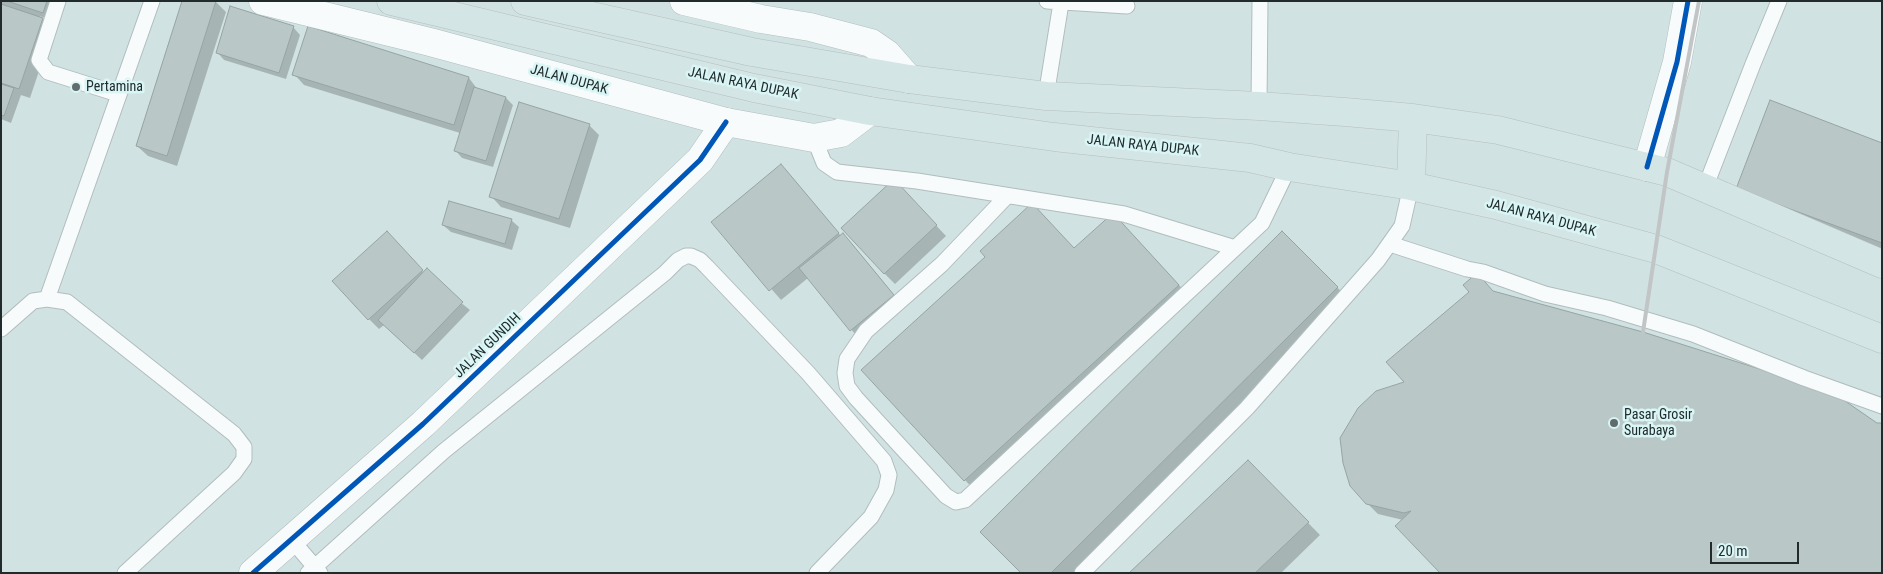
<!DOCTYPE html>
<html>
<head>
<meta charset="utf-8">
<style>
	body { margin:0 }
	#map { position:relative; width:1883px; height:574px; overflow:hidden; background:#d1e2e2; font-family:"Roboto Condensed",sans-serif }
	canvas { display:block }
	.frame { position:absolute; inset:0; border:2px solid #212b2c; pointer-events:none }
	.scale { position:absolute; left:1710px; top:542px; width:89px; height:22px; box-sizing:border-box; border:2px solid #212b2c; border-top:0; padding-left:6px; font-size:15px; line-height:18px; white-space:nowrap; color:#212b2c; -webkit-text-stroke:4px #d9f5f5; paint-order:stroke }
</style>
</head>
<body>
<div id="map">
<canvas width="1883" height="574"></canvas>
<div class="frame"></div>
<div class="scale">20 m</div>
</div>
<script>
const ctx = document.querySelector('canvas').getContext('2d');
ctx.lineJoin = 'round';
function fill(path, color) { ctx.fillStyle = color; ctx.fill(path, 'evenodd'); }
const poly = rows => new Path2D(rows.map(r => 'M' + r).join(''));
function stroke(path, color, width, dash) { ctx.strokeStyle = color; ctx.lineWidth = width; ctx.lineCap = dash ? 'butt' : 'round'; ctx.setLineDash(dash || []); ctx.stroke(path); }
function write(font, color, halo, rows, align = 'center') {
  ctx.font = font + ' "Roboto Condensed",sans-serif'; ctx.lineWidth = 5; ctx.setLineDash([]); ctx.textBaseline = 'middle'; ctx.strokeStyle = halo; ctx.fillStyle = color; for (const [text, x, y, turn = 0] of rows) {
    ctx.save(); ctx.translate(x, y); ctx.rotate((+turn || 0) * Math.PI / 180); ctx.textAlign = isNaN(turn) ? turn : align; if (halo) ctx.strokeText(text, 0, 0); ctx.fillText(text, 0, 0); ctx.restore();
  }
}
fill(poly([
	[1,1,56,1,50,19,39,16,53,29,30,98,21,95,11,123,1,119],
	[215,1,226,12,177,166,148,156,137,146],
	[293,27,300,35,286,79,224,60,217,52],
	[294,74,469,78,478,90,506,98,513,105,493,167,462,158,455,150,460,133,304,85],
	[589,125,599,135,570,228,501,207,491,196],
	[1882,144,1882,250,1750,201],
	[791,176,841,236,842,234,853,245,903,306,861,341,808,278,781,300,713,222],
	[904,191,946,236,895,284,884,273],
	[511,220,519,227,512,250,451,232,443,225],
	[1125,227,1191,298,977,493,863,370,1075,250],
	[1282,233,1350,300,1076,573,1022,573],
	[397,243,424,273,470,310,422,360,384,325,379,329,369,319],
	[1494,293,1877,424,1403,520,1378,514,1367,503,1406,383],
	[1260,474,1320,535,1281,573,1131,573]
]), '#0003');
const building = poly([
	[7,1,47,1,43,13,7,1],
	[182,1,216,1,167,156,136,146,182,1],
	[1,4,43,18,19,89,1,83,1,4],
	[230,6,294,26,279,73,216,53,230,6],
	[308,26,469,77,454,125,292,75,308,26],
	[1,84,14,88,4,116,1,115,1,84],
	[474,87,506,97,486,161,454,151,474,87],
	[1770,100,1882,143,1882,243,1736,189,1770,100],
	[519,102,590,124,559,219,489,197,519,102],
	[781,164,839,233,769,291,711,222,781,164],
	[894,179,937,225,884,274,841,228,894,179],
	[449,201,512,219,505,244,442,225,449,201],
	[1032,203,1074,248,1113,213,1179,285,964,481,861,370,985,257,980,251,1032,203],
	[387,231,423,270,368,320,332,281,387,231],
	[1282,231,1338,287,1051,573,1021,573,980,532,1282,231],
	[843,233,894,295,850,331,799,268,843,233],
	[427,268,463,302,414,353,378,320,427,268],
	[1477,273,1493,291,1643,332,1832,392,1877,423,1882,423,1882,573,1440,573,1395,526,1411,511,1404,513,1366,504,1350,486,1343,463,1340,438,1358,408,1376,391,1404,382,1386,362,1469,292,1463,285,1477,273],
	[1248,460,1309,522,1255,573,1129,573,1248,460]
]);
fill(building, '#bac7c7');
stroke(building, '#96a3a3', 1);
const lane = poly([
	[58,1,39,60,48,72,118,94],
	[1047,1,1127,6],
	[1046,96,1061,3],
	[1259,106,1260,1],
	[814,138,824,163,837,172,917,181,1124,214,1235,248],
	[1705,188,1753,64,1779,1],
	[1007,196,942,264,866,331,847,359,845,373,847,386,856,398,946,496,956,502,965,500,1262,223,1289,167],
	[1390,244,1467,269,1483,272,1545,294,1607,308,1693,334,1804,378,1882,406],
	[47,299,152,1],
	[1,329,33,301,47,299,67,302,234,434,244,447,244,459,234,473,125,573],
	[291,539,320,573],
	[308,573,444,451,665,273,678,260,686,256,691,256,700,260,707,267,808,373,884,461,889,475,886,490,871,517,817,573],
	[1082,573,1247,408,1378,260,1402,226,1411,186]
]);
const street = poly([
	[1647,167,1677,62,1688,1],
	[253,573,423,424,700,160,726,122]
]);
const secondary = poly([
	[263,1,430,42,726,122,814,138,841,133,870,111],
	[684,1,761,19,810,27,871,43,887,54,909,79]
]);
const primary = poly([
	[391,1,754,88,870,111,1054,137,1250,158,1289,167,1411,186,1496,205,1656,249,1882,339],
	[525,1,752,52,909,79,1046,96,1259,106,1345,112,1413,118,1498,130,1667,172,1882,264],
	[1411,186,1413,118]
]);
stroke(lane, '#b1bdbd', 17);
stroke(street, '#b1bdbd', 29);
stroke(secondary, '#b1bdbd', 29);
stroke(primary, '#b6bebf', 29);
stroke(lane, '#f8fbfb', 15);
stroke(street, '#f8fbfb', 28);
stroke(secondary, '#f8fbfb', 28);
stroke(primary, '#d4e5e6', 28);
stroke(poly([
	[1643,332,1667,172,1699,1]
]), '#c1c5c5', 4);
stroke(poly([
	[1647,167,1677,62,1688,1],
	[253,573,423,424,700,160,726,122]
]), '#0057b8', 5);
for (const [x, y, r, color] of [
	[76,87,5,"#5f6b6c"],
	[1614,423,5,"#5f6b6c"]
]) { const dot = new Path2D(); dot.arc(x, y, r, 0, 2 * Math.PI); ctx.fillStyle = color; ctx.fill(dot); stroke(dot, '#d9f5f5', 2); }
write('14px', '#212b2c', '#d9f5f5', [
	["JALAN DUPAK",569,80,15],
	["JALAN RAYA DUPAK",743,84,12],
	["JALAN RAYA DUPAK",1143,146,6],
	["JALAN RAYA DUPAK",1541,218,15],
	["JALAN GUNDIH",488,346,-44]
]);
write('14px', '#212b2c', '#d9f5f5', [
	["Pertamina",86,87],
	["Pasar Grosir",1624,415],
	["Surabaya",1624,431]
], 'left');
</script>
</body>
</html>
